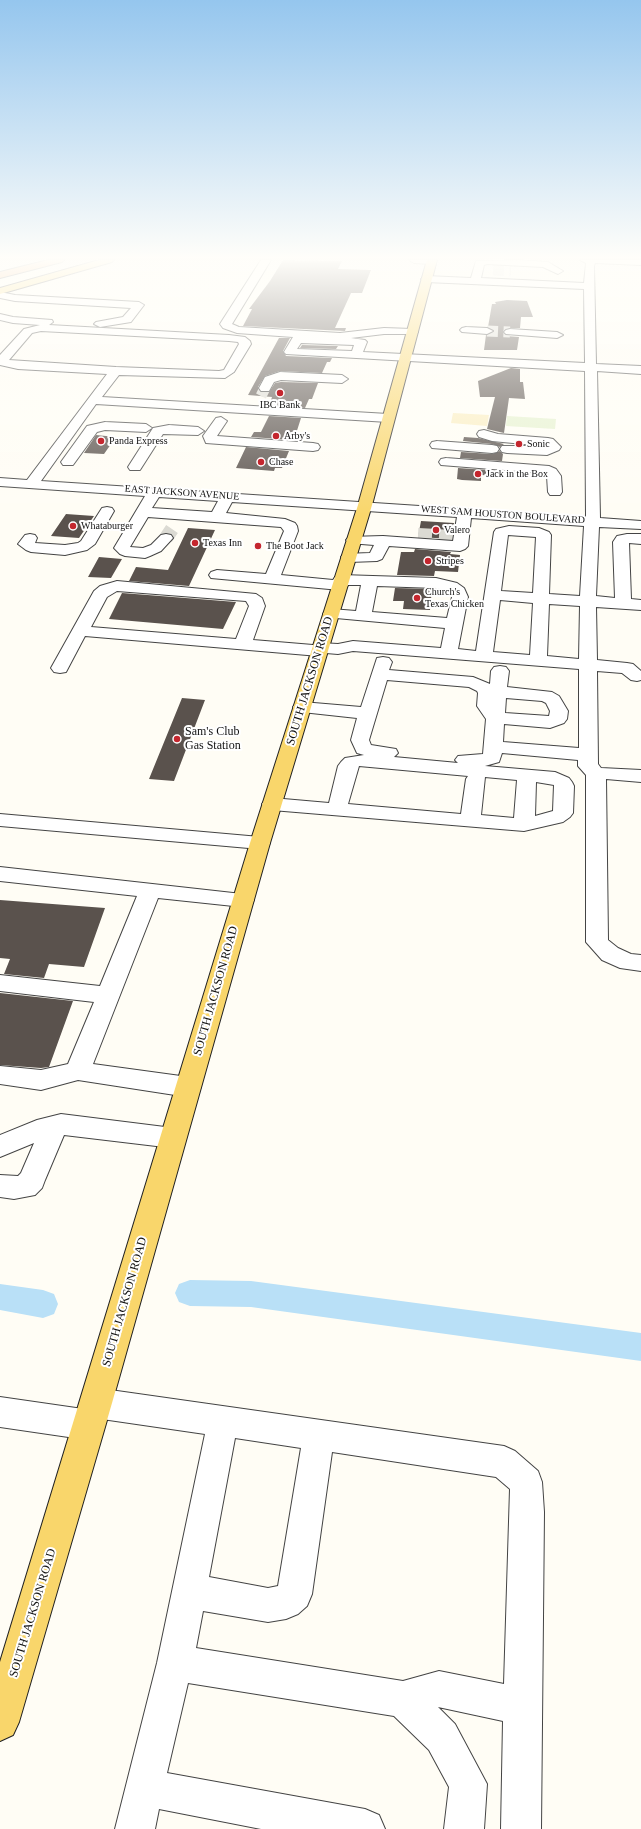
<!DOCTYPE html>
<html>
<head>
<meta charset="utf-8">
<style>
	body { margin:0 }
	canvas { display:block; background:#fffdf5 }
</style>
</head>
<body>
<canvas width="641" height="1829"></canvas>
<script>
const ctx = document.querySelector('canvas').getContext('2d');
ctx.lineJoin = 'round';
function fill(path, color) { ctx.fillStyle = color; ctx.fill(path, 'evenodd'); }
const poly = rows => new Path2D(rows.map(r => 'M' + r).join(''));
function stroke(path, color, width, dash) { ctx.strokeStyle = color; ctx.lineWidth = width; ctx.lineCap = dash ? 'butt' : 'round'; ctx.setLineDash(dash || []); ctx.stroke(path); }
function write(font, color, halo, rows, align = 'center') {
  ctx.font = font + ' "Times New Roman",serif'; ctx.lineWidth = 4; ctx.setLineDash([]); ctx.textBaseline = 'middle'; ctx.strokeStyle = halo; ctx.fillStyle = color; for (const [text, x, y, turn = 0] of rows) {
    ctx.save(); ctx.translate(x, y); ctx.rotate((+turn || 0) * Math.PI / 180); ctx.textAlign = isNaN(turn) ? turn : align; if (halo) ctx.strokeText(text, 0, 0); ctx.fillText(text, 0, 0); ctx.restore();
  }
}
fill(poly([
	[453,413,489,415,487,426,451,423]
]), '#fbeec1');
fill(poly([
	[507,416,556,419,555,429,506,426]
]), '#e6f2cf');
fill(poly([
	[190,1280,251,1281,641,1333,641,1361,251,1307,190,1306,179,1302,175,1293,179,1284,190,1280],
	[0,1284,43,1290,54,1294,58,1304,54,1314,43,1318,0,1310,0,1284]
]), '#b9e0f7');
fill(poly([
	[283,260,342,261,338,269,371,270,362,293,351,293,335,328,346,328,345,331,243,326,252,309,249,309,270,281],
	[507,300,527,301,533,317,521,317,520,328,510,328,503,331,506,336,519,337,517,350,484,350,486,335,494,332,488,327,492,304,496,304,495,302],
	[279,338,290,338,283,351,286,356,332,358,330,362,327,362,322,373,280,371,265,376,258,387,261,392,269,392,275,383,281,382,318,383,312,399,309,399,305,408,274,406,276,400,271,400,272,397,248,395],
	[302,345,338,346,336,349,300,348],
	[511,368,520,369,520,382,523,382,525,399,509,398,504,433,487,429,495,397,480,397,478,381],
	[269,416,301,418,294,440,251,437,254,432,261,432],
	[96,435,116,437,104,454,84,453],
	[464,437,478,438,504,444,500,447,492,444,463,441],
	[246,447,289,451,282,468,275,468,274,471,236,468],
	[500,451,503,454,502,461,460,458,461,452,492,454],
	[458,468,501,471,498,472,498,476,481,475,481,481,462,480,457,479],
	[66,514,94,516,79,538,51,536],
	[421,521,454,523,452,539,418,537],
	[188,528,215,530,189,586,129,581,136,567,168,570],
	[415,549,451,552,450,554,460,555,458,572,435,571,434,576,397,575,401,552,414,552],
	[99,557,122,559,111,578,88,577],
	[395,588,432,589,430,610,403,609,404,601,393,601],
	[122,593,236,602,223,629,109,619],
	[182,698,205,700,174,781,149,779],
	[0,900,105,908,84,967,49,964,44,978,4,974,10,959,0,958],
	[0,993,73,1001,49,1067,41,1068,0,1065]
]), '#5a524d');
stroke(poly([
	[493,270,511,271],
	[487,331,510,332],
	[261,396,265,388]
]), '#dbdad3', 11, [11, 5.5]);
stroke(poly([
	[418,535,453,537],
	[166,538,172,529]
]), '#dbdad3', 14, [14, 7]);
const minor = poly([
	[261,260,271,260,232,324,239,327,340,333,384,328,412,329,418,332,416,334,384,334,351,338,365,340,367,342,363,352,585,363,584,289,426,282,421,279,426,276,471,278,476,261,519,260,548,262,563,271,558,274,543,267,487,264,484,265,481,278,584,283,586,263,580,260,641,260,641,265,595,263,594,266,596,364,641,366,641,374,597,371,600,518,641,521,641,529,599,527,596,596,615,598,613,542,617,536,627,534,641,534,641,544,629,543,631,599,641,600,641,610,596,607,597,660,627,663,633,664,641,671,641,680,637,681,631,680,622,673,597,671,598,764,601,768,641,770,641,782,606,779,608,940,618,948,631,954,641,955,641,971,620,968,602,960,586,942,586,775,578,766,578,760,502,753,499,762,485,766,555,772,569,778,572,782,574,786,573,813,570,817,563,822,524,831,272,810,265,808,262,804,265,800,272,798,329,803,338,766,341,762,345,758,364,755,357,753,351,740,357,718,302,712,296,711,293,707,296,703,302,702,361,707,377,658,383,657,389,658,392,662,389,670,473,677,490,684,491,671,494,667,500,666,506,667,509,671,507,687,552,692,559,696,568,711,567,719,564,723,550,728,504,724,503,742,579,748,579,669,353,651,338,654,326,653,319,656,85,636,66,672,60,673,54,672,51,668,94,591,100,586,117,581,256,594,262,598,265,606,253,640,313,645,320,643,338,644,353,641,441,648,445,628,325,617,323,614,325,611,331,609,356,611,361,585,348,585,346,588,340,590,211,578,209,575,211,572,217,570,266,574,284,531,281,527,148,517,130,547,143,548,151,545,161,535,166,534,171,535,173,538,161,551,150,556,145,558,125,556,120,554,114,548,145,496,0,486,0,478,27,480,107,374,18,369,0,365,0,355,24,329,40,325,13,323,0,320,0,314,13,317,52,320,53,322,49,325,229,335,245,337,250,341,251,344,234,372,225,378,119,375,102,397,388,414,394,418,388,422,96,404,41,481,586,517,585,371,286,354,284,352,293,337,237,333,223,328,220,324,261,260],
	[41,331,229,341,238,342,239,344,224,370,219,371,116,367,9,360,32,333,41,331],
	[301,343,354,345,352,351,297,349,301,343],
	[159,497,218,501,212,512,152,508,159,497],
	[232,502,457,517,453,541,383,536,349,537,346,540,349,543,374,545,370,553,344,554,341,557,344,560,349,562,377,561,382,559,389,546,460,551,465,549,468,546,471,518,584,526,580,596,549,594,551,535,549,532,539,528,509,526,496,529,494,532,476,651,458,649,468,597,464,588,457,583,436,578,341,575,335,577,333,580,281,575,298,531,297,526,295,523,285,519,226,513,232,502],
	[508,535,536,537,533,593,501,591,508,535],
	[377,586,436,588,446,590,451,593,452,597,447,618,372,612,377,586],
	[117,591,246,601,249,606,236,639,91,627,107,597,117,591],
	[500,600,533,603,530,655,493,652,500,600],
	[549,604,580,606,579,659,547,656,549,604],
	[387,680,469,687,477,691,478,693,477,706,486,719,483,754,458,756,455,760,458,763,394,757,398,753,396,749,371,745,369,740,387,680],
	[506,698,542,701,546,703,550,711,549,716,505,713,506,698],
	[359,766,468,776,466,779,461,814,348,804,359,766],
	[485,777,517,780,514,818,481,815,485,777],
	[536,782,554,785,553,811,535,816,536,782],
	[409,260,435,260,436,261,431,264,414,263,409,260],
	[0,292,15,295,139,302,144,305,131,322,100,327,94,324,96,322,123,317,131,308,15,301,0,298,0,292],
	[466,327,487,328,493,331,487,334,462,332,460,330,462,328,466,327],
	[510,329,557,332,563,335,557,338,506,334,504,332,506,330,510,329],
	[280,372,342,375,348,379,342,383,281,380,274,382,269,391,261,391,259,388,265,377,280,372],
	[221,417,227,421,217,436,313,443,318,444,320,447,318,450,313,451,206,443,203,436,216,418,221,417],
	[105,422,146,424,152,428,146,432,105,430,97,432,73,465,63,465,61,462,87,426,105,422],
	[169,425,198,427,204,431,198,435,163,434,140,470,130,470,128,467,153,428,169,425],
	[484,430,498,434,548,438,553,439,561,447,559,450,547,455,507,453,502,452,500,449,502,446,545,446,492,441,479,437,477,434,479,431,484,430],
	[437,441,492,445,497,446,499,449,497,452,492,453,432,448,430,445,432,442,437,441],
	[446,458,549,466,556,469,561,476,562,492,560,495,550,495,548,492,547,476,542,473,441,465,439,462,441,459,446,458],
	[107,507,112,508,114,511,95,544,87,550,65,555,31,552,26,550,18,544,25,535,30,534,35,535,37,538,35,543,65,545,78,543,81,541,102,508,107,507],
	[0,814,260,837,267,838,270,843,267,848,260,849,0,826,0,814],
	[0,867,251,895,254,900,251,905,243,907,158,898,93,1064,188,1077,197,1080,201,1087,197,1094,188,1097,78,1080,41,1090,0,1084,0,1066,41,1070,68,1064,94,1002,0,991,0,975,100,986,137,896,0,881,0,867],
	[61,1114,173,1128,182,1131,186,1138,182,1145,173,1148,64,1135,45,1180,42,1188,35,1195,14,1199,0,1197,0,1175,18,1176,21,1173,34,1143,0,1157,0,1135,37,1120,61,1114],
	[96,1388,504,1446,515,1451,538,1471,542,1482,544,1512,541,1829,501,1829,503,1721,438,1707,455,1724,487,1784,484,1829,444,1829,449,1787,429,1750,394,1716,188,1683,167,1773,365,1809,379,1815,385,1829,261,1829,159,1809,155,1829,115,1829,157,1663,205,1434,102,1419,105,1425,100,1436,89,1440,0,1427,0,1397,83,1409,80,1403,85,1393,96,1388],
	[235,1438,301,1448,278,1586,268,1588,209,1577,235,1438],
	[332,1452,496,1477,510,1489,504,1684,439,1671,403,1681,196,1648,203,1611,268,1622,286,1619,298,1614,307,1606,312,1594,332,1452]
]);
const major = poly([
	[99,260,114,260,112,262,0,294,0,288,99,260],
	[427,260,437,260,372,505,270,843,112,1403,19,1722,13,1735,0,1741,0,1662,250,843,358,505,427,260]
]);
const highway = poly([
	[48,260,64,260,62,262,0,278,0,272,48,260]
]);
stroke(minor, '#444', 2);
stroke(major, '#222', 2);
stroke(highway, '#222', 2);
fill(minor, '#fff');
fill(major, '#f9d66b');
fill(highway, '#f5a25d');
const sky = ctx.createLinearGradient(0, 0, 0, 516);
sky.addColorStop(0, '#95c6ee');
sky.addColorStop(0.5, '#fffefa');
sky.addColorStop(1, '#fffefa00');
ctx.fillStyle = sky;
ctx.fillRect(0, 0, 641, 516);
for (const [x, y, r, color] of [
	[280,393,4,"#c4262e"],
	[276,436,4,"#c4262e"],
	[101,441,4,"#c4262e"],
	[519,444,4,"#c4262e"],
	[261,462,4,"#c4262e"],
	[478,474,4,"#c4262e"],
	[73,526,4,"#c4262e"],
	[436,530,4,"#c4262e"],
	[195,543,4,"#c4262e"],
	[258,546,4,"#c4262e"],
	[428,561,4,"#c4262e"],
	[417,598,4,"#c4262e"],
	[177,739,4,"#c4262e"]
]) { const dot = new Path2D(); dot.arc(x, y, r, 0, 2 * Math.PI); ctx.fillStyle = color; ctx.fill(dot); stroke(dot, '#fff', 1.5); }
write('10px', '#111', '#fff', [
	["IBC Bank",280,405,"center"],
	["Arby's",284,436],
	["Panda Express",109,441],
	["Sonic",527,444],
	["Chase",269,462],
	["Jack in the Box",486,474],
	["Whataburger",81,526],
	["Valero",444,530],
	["Texas Inn",203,543],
	["The Boot Jack",266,546],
	["Stripes",436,561],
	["Church's",425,592],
	["Texas Chicken",425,604]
], 'left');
write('10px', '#111', '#fff', [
	["EAST JACKSON AVENUE",182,493,4],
	["WEST SAM HOUSTON BOULEVARD",503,515,4]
]);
write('12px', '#111', '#fff', [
	["SOUTH JACKSON ROAD",310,681,-73],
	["SOUTH JACKSON ROAD",216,991,-74],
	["SOUTH JACKSON ROAD",125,1302,-74],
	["SOUTH JACKSON ROAD",33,1613,-73]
]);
write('12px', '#111', '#fff', [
	["Sam's Club",185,732],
	["Gas Station",185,746]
], 'left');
</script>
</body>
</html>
